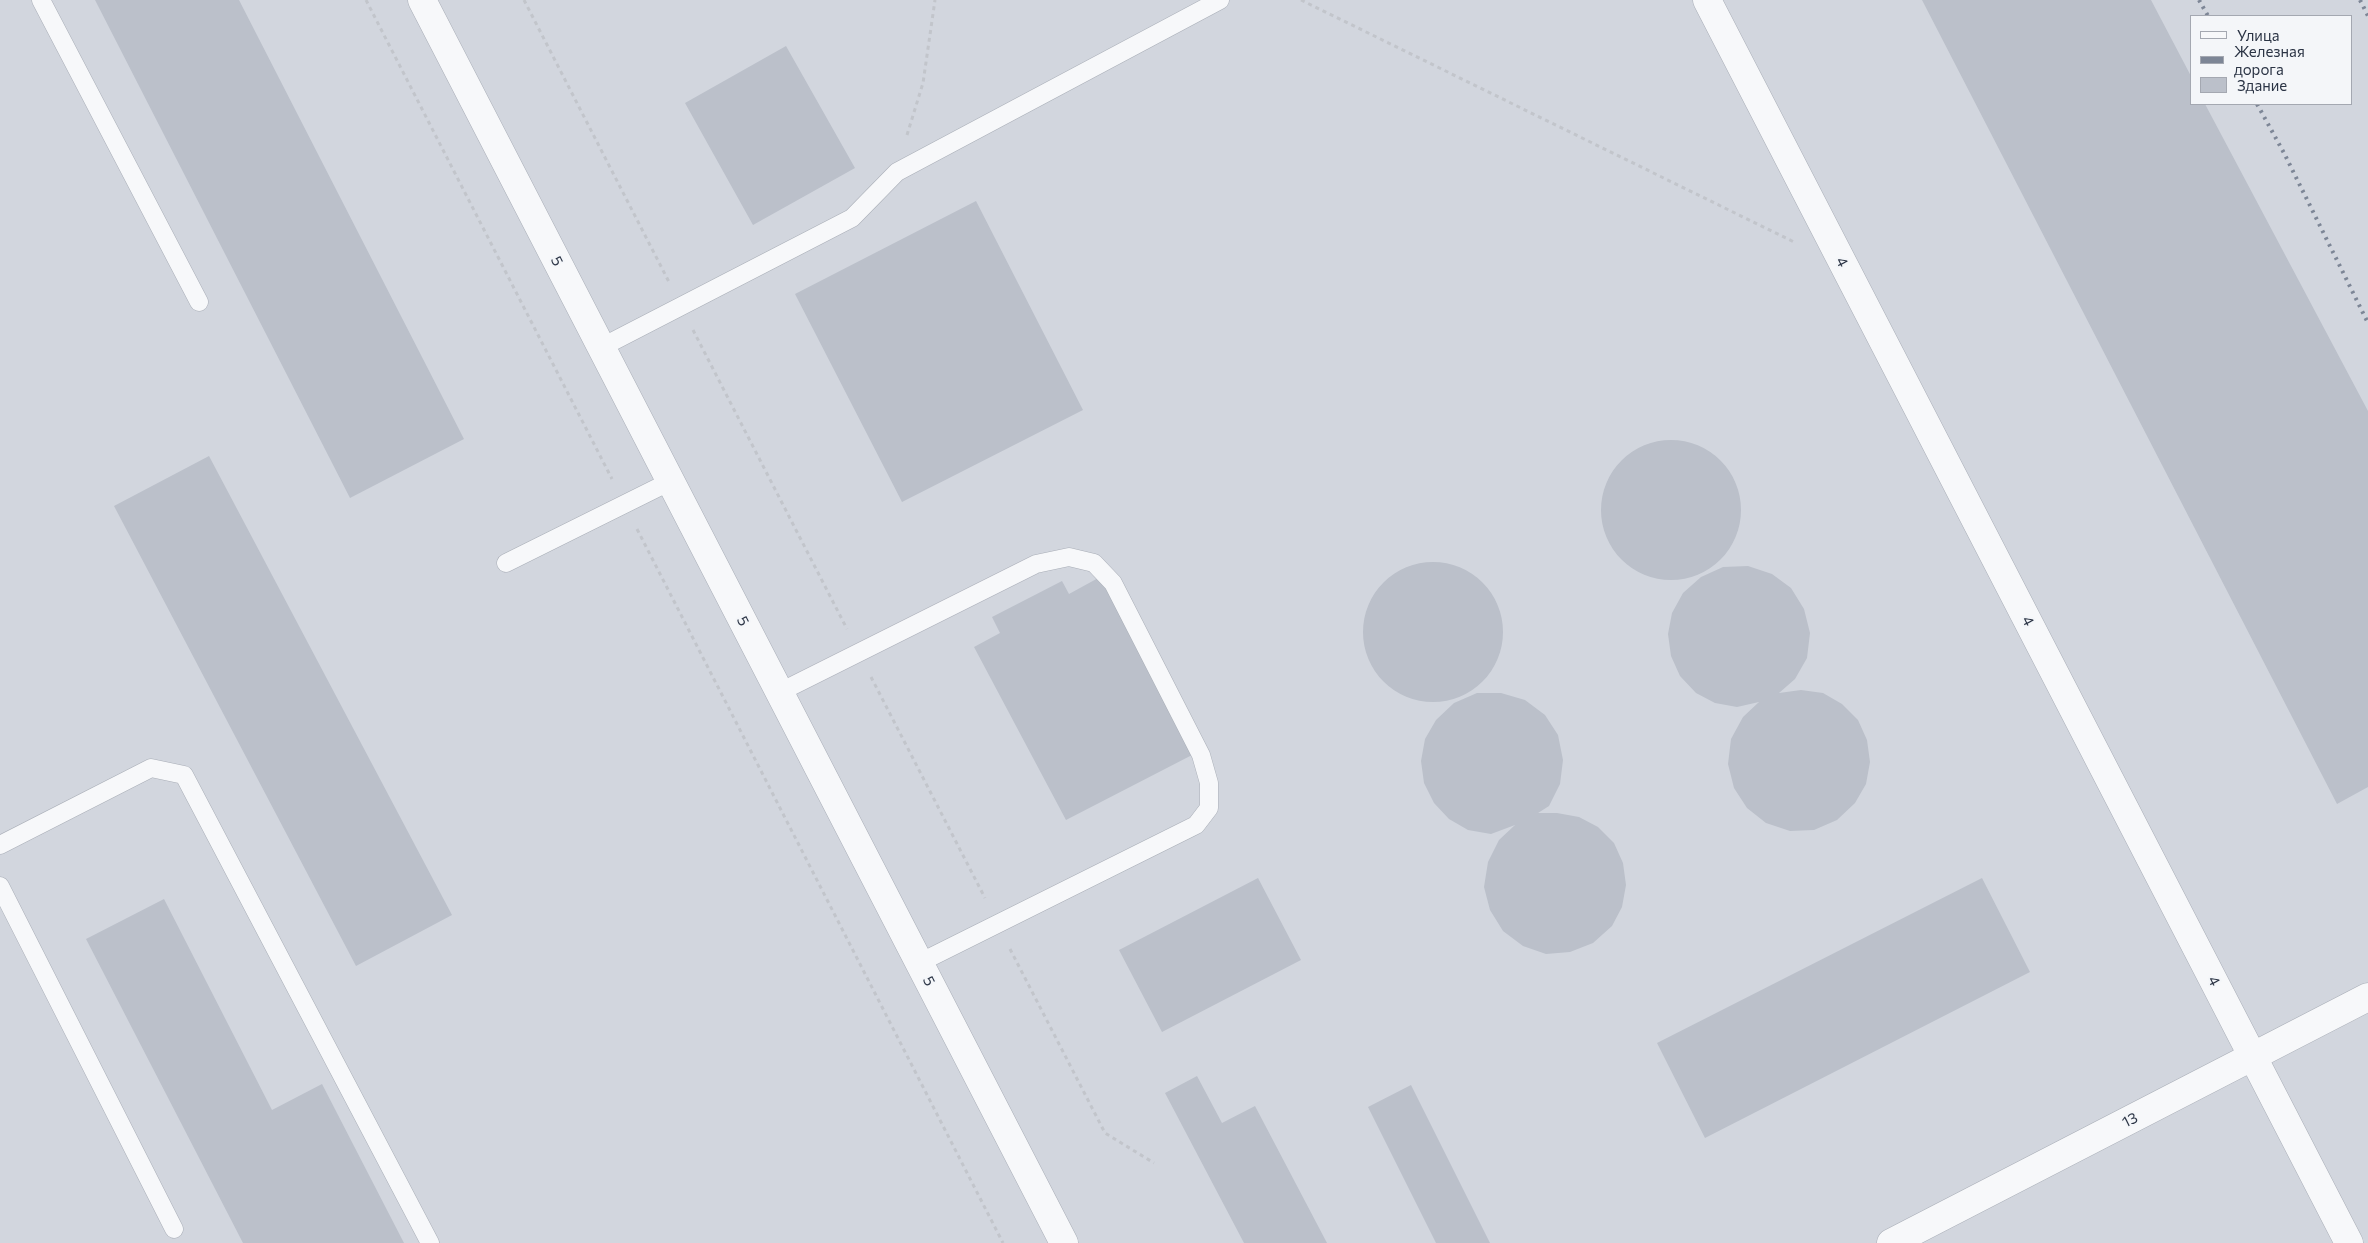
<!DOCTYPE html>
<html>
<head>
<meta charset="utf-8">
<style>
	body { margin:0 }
	#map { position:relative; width:2368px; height:1243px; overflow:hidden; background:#e4e7ec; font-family:Commissioner,sans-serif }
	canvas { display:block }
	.legend { position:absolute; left:2190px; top:15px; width:162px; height:90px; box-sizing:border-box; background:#f4f6f9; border:1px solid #a4a8b1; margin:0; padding:6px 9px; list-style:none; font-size:15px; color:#2b3445 }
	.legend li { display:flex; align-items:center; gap:10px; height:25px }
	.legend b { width:25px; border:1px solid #a4a8b1 }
</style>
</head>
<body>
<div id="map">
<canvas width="2368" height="1243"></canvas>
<ul class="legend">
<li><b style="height:6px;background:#f7f8fa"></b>Улица</li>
<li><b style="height:6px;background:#7d8696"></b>Железная дорога</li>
<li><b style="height:14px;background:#bbc0ca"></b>Здание</li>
</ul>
</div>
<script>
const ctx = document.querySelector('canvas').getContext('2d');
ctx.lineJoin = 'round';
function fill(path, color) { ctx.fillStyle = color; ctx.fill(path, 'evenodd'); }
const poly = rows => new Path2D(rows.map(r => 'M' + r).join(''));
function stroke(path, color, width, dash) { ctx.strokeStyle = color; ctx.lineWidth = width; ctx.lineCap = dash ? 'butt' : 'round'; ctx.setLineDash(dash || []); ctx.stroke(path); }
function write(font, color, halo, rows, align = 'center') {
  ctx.font = font + ' Commissioner,sans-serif'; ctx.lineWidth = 4; ctx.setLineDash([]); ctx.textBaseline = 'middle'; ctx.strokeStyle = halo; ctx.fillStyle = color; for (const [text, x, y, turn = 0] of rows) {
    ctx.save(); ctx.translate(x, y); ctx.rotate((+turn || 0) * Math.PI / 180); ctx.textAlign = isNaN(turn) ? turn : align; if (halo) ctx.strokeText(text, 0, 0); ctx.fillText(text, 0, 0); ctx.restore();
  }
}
fill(poly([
	[0,0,2368,0,2368,1243,0,1243],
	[2192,16,2352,16,2352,104,2192,104]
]), '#d2d6de');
fill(poly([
	[95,0,239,0,464,439,350,498],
	[1922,0,2151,0,2192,78,2192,104,2205,104,2368,411,2368,787,2337,804],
	[786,46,855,168,753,225,685,103],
	[976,201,1083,410,902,502,795,294],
	'1601 510a70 70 0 1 1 140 0a70 70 0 1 1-140 0Z',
	[209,456,452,915,356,966,114,506],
	'1363 632a70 70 0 1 1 140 0a70 70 0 1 1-140 0Z',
	[1748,566,1772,574,1791,588,1804,609,1810,633,1807,658,1795,679,1779,693,1801,690,1823,693,1842,704,1858,720,1867,740,1870,762,1866,784,1855,803,1837,820,1814,830,1790,831,1766,823,1747,808,1734,788,1728,764,1731,739,1743,717,1759,702,1737,707,1715,703,1696,693,1680,676,1671,656,1668,634,1672,613,1683,593,1701,577,1723,567],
	[1100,577,1194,754,1066,820,974,647,1000,633,992,617,1062,581,1069,594],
	[1477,693,1501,693,1525,700,1545,715,1558,735,1563,760,1560,784,1549,806,1538,813,1557,813,1579,817,1598,827,1614,843,1623,863,1626,885,1622,907,1612,926,1593,943,1570,952,1546,954,1523,946,1503,931,1490,910,1484,887,1488,862,1499,840,1515,825,1491,834,1468,830,1449,819,1434,803,1424,783,1421,761,1425,739,1436,720,1454,703],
	[1258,878,1301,960,1162,1032,1119,950],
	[1982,878,2030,972,1705,1138,1657,1043],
	[164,899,272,1110,322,1084,404,1243,243,1243,86,939],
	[1197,1076,1222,1123,1255,1106,1327,1243,1244,1243,1165,1093],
	[1411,1085,1490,1243,1436,1243,1368,1107]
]), '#bbc0ca');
const service = poly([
	[41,0,199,302],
	[602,347,852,218,897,172,1220,0],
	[506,563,671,481],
	[780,692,1036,564,1069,557,1094,563,1113,583,1201,755,1209,783,1209,808,1196,825,919,963],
	[0,845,151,768,184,775,430,1243],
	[0,886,174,1229]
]);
const minor = poly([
	[422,0,1064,1243],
	[1707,0,2349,1243],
	[1891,1243,2368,997]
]);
stroke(service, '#a9aeb7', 19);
stroke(minor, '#a9aeb7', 29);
stroke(poly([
	[366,0,612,479],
	[524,0,669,282],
	[1301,0,1794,242],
	[907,135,923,83,935,0],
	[693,330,847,629],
	[637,529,1003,1243],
	[871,677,985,898],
	[1010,949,1105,1133,1154,1163]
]), '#c2c5cb', 3, [4, 4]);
stroke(service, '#f7f8fa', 18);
stroke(minor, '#f7f8fa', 28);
stroke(poly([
	[2199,0,2208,16],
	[2360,0,2368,16],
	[2257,104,2284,153,2368,323]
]), '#7d8696', 4, [2.5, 5]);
write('15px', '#2b3445', '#f4f6f9', [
	["5",557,261,63],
	["4",1842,262,63],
	["5",743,621,63],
	["4",2028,621,63],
	["5",929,981,63],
	["4",2214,981,63],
	["13",2130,1120,-27]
]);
</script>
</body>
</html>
